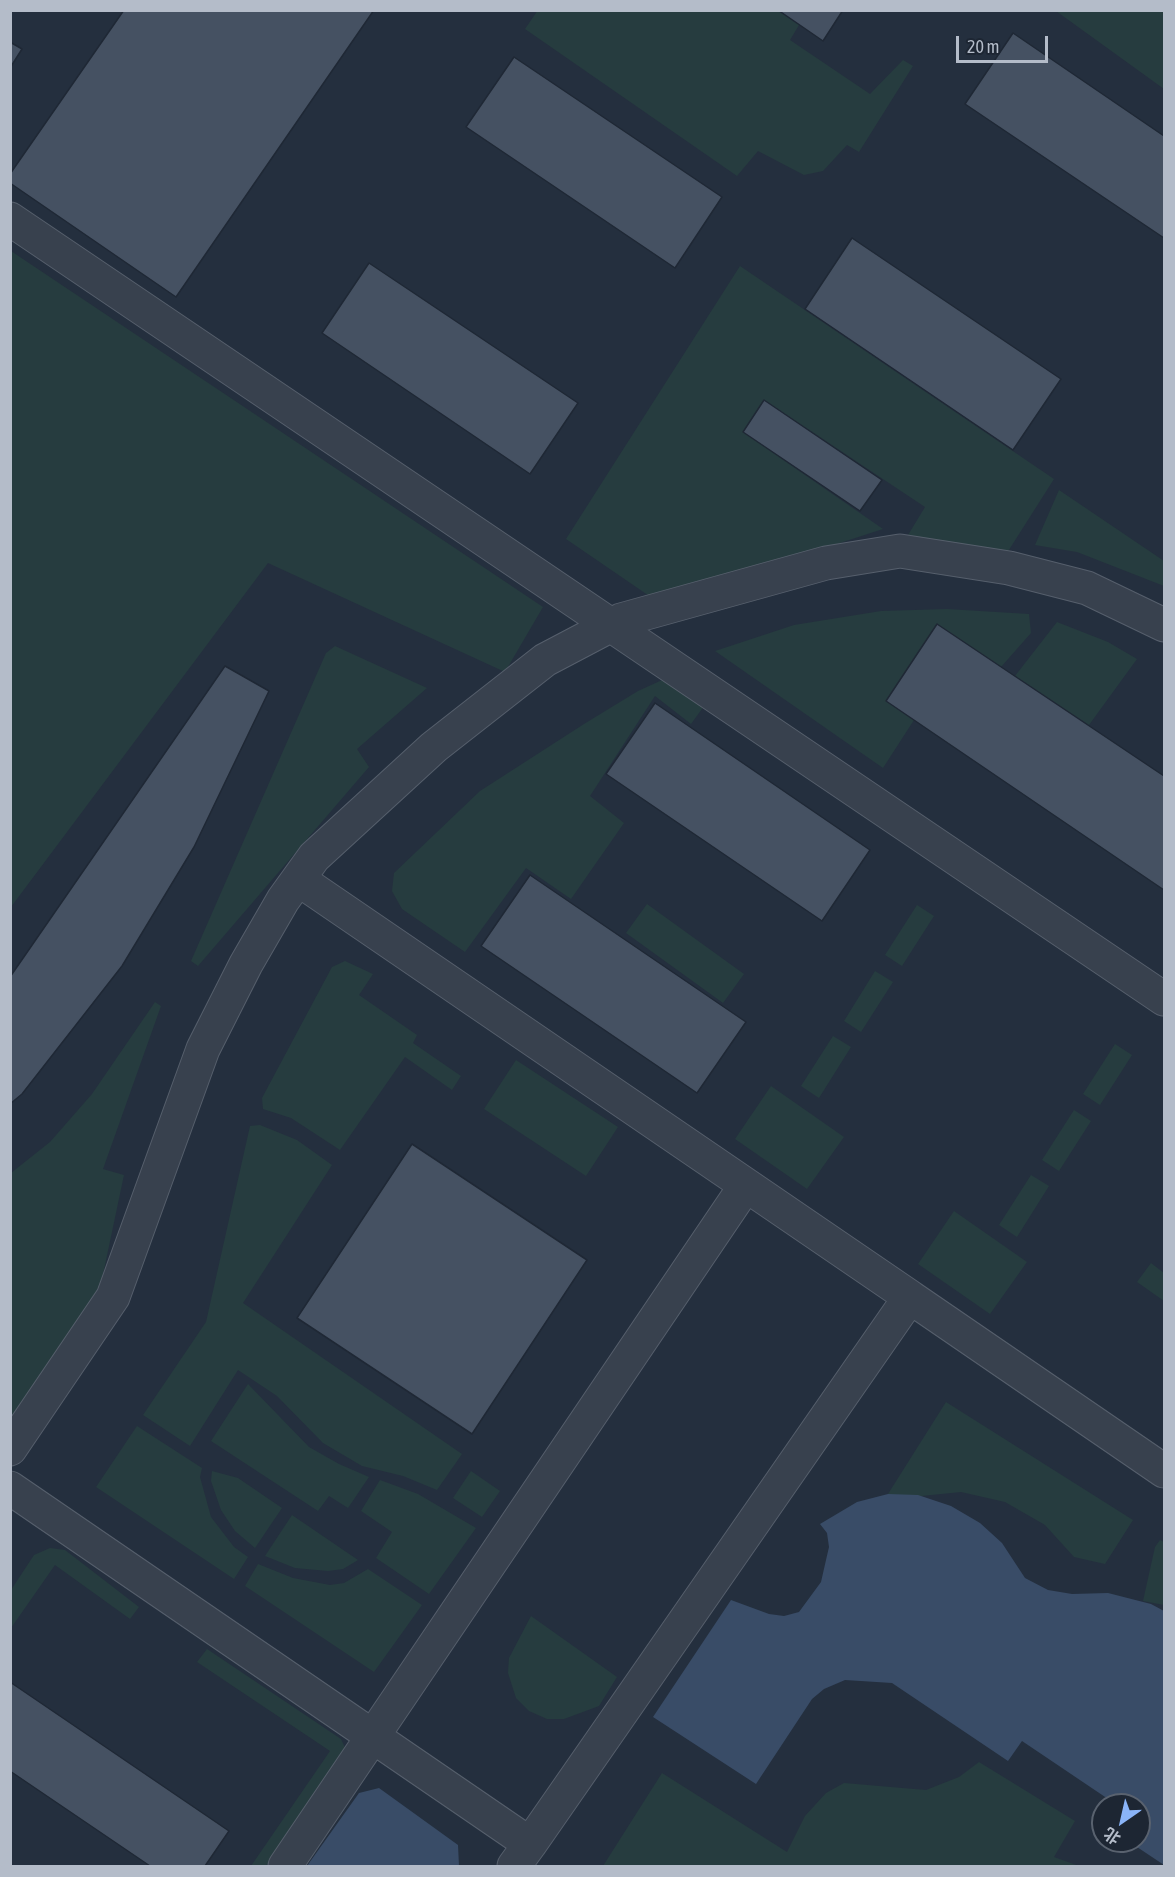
<!DOCTYPE html>
<html>
<head>
<meta charset="utf-8">
<style>
	body { margin:0 }
	#map { position:relative; width:1175px; height:1877px; overflow:hidden; background:#242f3e; font-family:"Asap Condensed","Noto Sans SC",sans-serif }
	canvas { display:block }
	.frame { position:absolute; inset:0; border:12px solid #b4bcc9; pointer-events:none }
	.north { position:absolute; left:1091px; top:1793px; width:60px; height:60px; box-sizing:border-box; background:#1d2633; border:2px solid #59626f; border-radius:50%; rotate:214deg; font-size:16px; font-weight:700; line-height:24px; text-align:center; color:#b4bcc9 }
	.north::after { content:''; display:block; margin:auto; width:21px; height:27px; background:#8ab4f8; clip-path:polygon(50% 0,100% 100%,50% 72%,0 100%) }
	.scale { position:absolute; left:956px; top:36px; width:92px; height:27px; box-sizing:border-box; border:3px solid #b4bcc9; border-top:0; padding-left:8px; font-size:18px; line-height:21px; white-space:nowrap; color:#b4bcc9; -webkit-text-stroke:4px #1d2633; paint-order:stroke }
</style>
</head>
<body>
<div id="map">
<canvas width="1175" height="1877"></canvas>
<div class="frame"></div>
<div class="north">北</div>
<div class="scale">20 m</div>
</div>
<script>
const ctx = document.querySelector('canvas').getContext('2d');
ctx.lineJoin = 'round';
function fill(path, color) { ctx.fillStyle = color; ctx.fill(path, 'evenodd'); }
const poly = rows => new Path2D(rows.map(r => 'M' + r).join(''));
function stroke(path, color, width, dash) { ctx.strokeStyle = color; ctx.lineWidth = width; ctx.lineCap = dash ? 'butt' : 'round'; ctx.setLineDash(dash || []); ctx.stroke(path); }
fill(poly([
	[538,10,778,11,799,25,790,40,870,94,903,60,913,66,859,152,847,145,823,171,804,175,758,151,737,176,525,29],
	[1056,11,1164,11,1164,89],
	[11,251,543,607,505,672,268,563,11,907],
	[740,266,1054,479,1007,553,905,540,925,507,764,400,743,432,883,529,658,602,566,539],
	[1059,490,1164,561,1164,586,1077,552,1035,545],
	[947,609,1029,614,1031,633,1001,667,937,624,886,701,914,720,883,768,715,651,794,625,881,611],
	[1057,622,1108,642,1137,659,1089,725,1015,676],
	[335,646,427,688,357,749,369,767,198,966,191,961,326,653],
	[671,676,707,702,691,724,655,696,590,796,624,823,571,899,526,868,465,952,402,909,392,891,394,873,480,791,584,724,638,691],
	[647,904,744,974,723,1003,626,933],
	[917,905,934,916,902,966,885,955],
	[345,961,373,974,359,995,417,1035,413,1043,461,1076,452,1090,405,1057,340,1150,291,1118,263,1109,262,1098,332,967],
	[875,971,893,982,861,1032,844,1021],
	[155,1002,161,1006,103,1169,124,1175,101,1284,11,1426,11,1173,50,1142,92,1094],
	[833,1036,851,1047,819,1098,801,1086],
	[1115,1044,1132,1055,1100,1105,1083,1094],
	[516,1060,618,1127,586,1176,484,1109],
	[771,1086,844,1137,807,1189,735,1139],
	[1074,1110,1091,1121,1059,1171,1042,1160],
	[260,1125,297,1140,332,1165,243,1303,462,1454,437,1490,403,1476,362,1466,323,1443,277,1396,238,1370,190,1446,143,1415,206,1322,250,1126],
	[1031,1175,1049,1186,1017,1237,999,1225],
	[954,1211,1027,1262,990,1314,918,1264],
	[1151,1263,1164,1273,1164,1301,1137,1282],
	[248,1384,309,1447,339,1464,369,1477,348,1508,329,1496,318,1511,211,1441],
	[946,1402,1133,1520,1105,1564,1074,1557,1045,1525,1005,1502,961,1492,921,1496,876,1513],
	[137,1426,202,1468,200,1477,211,1517,234,1547,248,1557,234,1579,96,1487],
	[212,1471,238,1478,282,1508,255,1548,235,1531,221,1510,211,1481],
	[471,1471,500,1491,482,1517,453,1498],
	[380,1480,418,1494,476,1528,429,1594,376,1558,392,1532,361,1511],
	[292,1515,358,1560,343,1569,328,1571,295,1568,265,1556],
	[1160,1540,1164,1542,1164,1605,1143,1601,1155,1547],
	[50,1548,65,1550,139,1607,130,1619,55,1565,11,1628,11,1590,34,1555],
	[258,1564,293,1578,330,1585,344,1583,368,1569,422,1605,374,1672,245,1586],
	[531,1616,617,1677,599,1706,564,1719,547,1719,529,1711,516,1698,508,1673,509,1658],
	[207,1649,341,1739,346,1750,266,1866,251,1866,330,1751,197,1662],
	[979,1762,1075,1821,1054,1857,1079,1866,603,1866,662,1773,787,1852,805,1816,826,1793,844,1783,926,1790,959,1777]
]), '#263c3f');
fill(poly([
	[888,1494,918,1495,951,1506,980,1523,1002,1543,1025,1578,1048,1590,1072,1594,1108,1593,1151,1604,1164,1611,1164,1865,1137,1847,1150,1828,1139,1820,1139,1805,1117,1805,1022,1741,1008,1761,892,1683,845,1680,824,1689,812,1699,756,1784,653,1717,731,1600,769,1614,784,1616,799,1612,821,1582,826,1560,829,1547,827,1533,820,1524,857,1502],
	[379,1788,458,1845,459,1866,307,1866,359,1793]
]), '#394c67');
const building = poly([
	[124,10,374,10,176,297,10,183,10,174,124,10],
	[778,10,843,10,823,41,778,10],
	[1013,33,1164,136,1164,238,965,104,1013,33],
	[10,42,22,49,10,68,10,42],
	[514,57,722,197,675,268,466,127,514,57],
	[852,238,1061,379,1013,450,805,309,852,238],
	[369,263,578,403,530,474,322,333,369,263],
	[764,400,882,480,860,511,743,432,764,400],
	[937,624,1164,776,1164,890,886,701,937,624],
	[225,666,269,691,194,847,122,966,22,1094,10,1104,10,977,225,666],
	[655,703,870,850,822,921,606,774,655,703],
	[530,875,746,1022,697,1093,481,946,530,875],
	[412,1144,587,1260,472,1434,297,1318,412,1144],
	[10,1682,229,1831,205,1866,150,1866,10,1771,10,1682]
]);
fill(building, '#455162');
stroke(building, '#1f2835', 1.5);
const minor = poly([
	[10,219,1164,999],
	[298,879,910,1297,530,1844],
	[910,1297,1164,1471],
	[10,1449,113,1297,203,1049,246,964,283,900,314,857,434,747,545,660,621,620,826,563,900,551,1009,568,1087,588,1164,625],
	[10,1488,530,1844,514,1866],
	[285,1866,746,1185]
]);
stroke(minor, '#565f6c', 35);
stroke(minor, '#38414e', 33);
</script>
</body>
</html>
